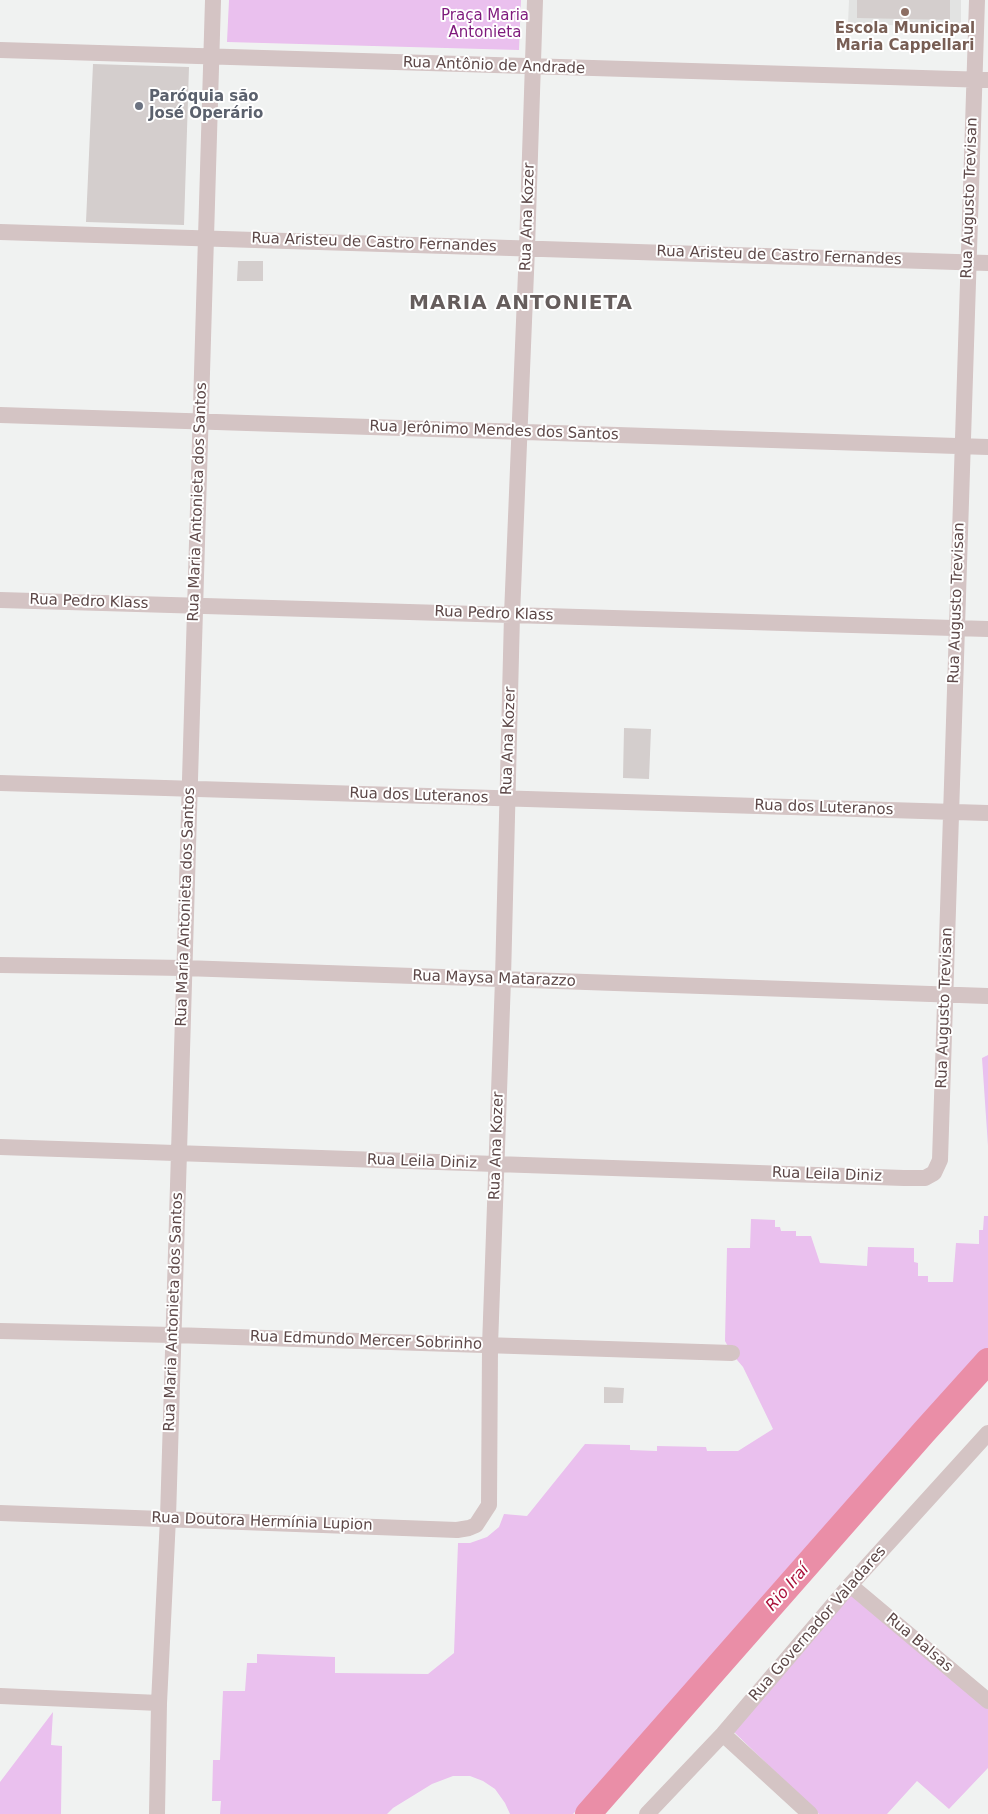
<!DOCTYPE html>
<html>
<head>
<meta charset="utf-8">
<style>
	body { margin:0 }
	canvas { display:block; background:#f0f2f1 }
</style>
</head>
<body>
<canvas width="988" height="1814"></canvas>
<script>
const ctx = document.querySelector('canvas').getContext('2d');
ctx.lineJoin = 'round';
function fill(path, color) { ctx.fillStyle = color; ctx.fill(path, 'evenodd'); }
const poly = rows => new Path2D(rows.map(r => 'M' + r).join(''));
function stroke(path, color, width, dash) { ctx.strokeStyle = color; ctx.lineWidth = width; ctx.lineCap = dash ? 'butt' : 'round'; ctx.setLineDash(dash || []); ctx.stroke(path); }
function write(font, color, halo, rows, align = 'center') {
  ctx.font = font + ' "DejaVu Sans",sans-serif'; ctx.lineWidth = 4; ctx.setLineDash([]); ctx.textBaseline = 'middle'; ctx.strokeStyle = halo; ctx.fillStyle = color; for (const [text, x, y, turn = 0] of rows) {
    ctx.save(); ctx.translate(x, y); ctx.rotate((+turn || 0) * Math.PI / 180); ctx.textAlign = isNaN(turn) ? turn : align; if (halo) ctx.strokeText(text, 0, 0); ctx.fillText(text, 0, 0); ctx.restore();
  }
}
fill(poly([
	[849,0,961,0,961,27,848,24]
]), '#e2e3e2');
fill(poly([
	[229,0,521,0,519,50,227,42],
	[988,1055,988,1146,982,1058],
	[984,1216,988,1216,988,1353,573,1814,510,1814,505,1803,495,1789,483,1781,470,1776,453,1776,432,1784,393,1808,387,1814,220,1814,221,1801,212,1801,213,1760,220,1760,223,1691,245,1691,247,1663,257,1663,257,1654,335,1657,335,1673,428,1674,454,1653,458,1543,470,1543,487,1537,499,1527,504,1514,527,1516,585,1444,630,1445,630,1450,657,1451,657,1446,706,1447,707,1451,738,1451,773,1429,743,1367,732,1354,725,1341,727,1248,750,1248,751,1219,775,1220,775,1227,780,1227,781,1231,796,1231,796,1236,811,1236,820,1263,867,1266,868,1247,914,1248,914,1262,918,1263,918,1276,928,1276,928,1282,953,1282,956,1243,979,1244,979,1230,983,1230],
	[854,1591,988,1709,988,1768,949,1809,917,1781,887,1814,819,1814,734,1732],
	[53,1712,51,1745,62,1746,61,1814,0,1814,0,1782]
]), '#eac0ee');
stroke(poly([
	[588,1814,923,1433,988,1361]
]), '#ea8ea7', 26);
fill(poly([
	[857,0,950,0,950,20,857,18],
	[93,64,189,67,184,225,86,222],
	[238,261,263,261,263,281,237,281],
	[624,728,651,729,649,779,623,778],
	[604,1387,624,1388,623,1403,604,1403]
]), '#d4cecd');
stroke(poly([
	[0,50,988,80],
	[0,232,988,263],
	[0,415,988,447],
	[0,600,988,629],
	[0,783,988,813],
	[0,965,184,968,988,996],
	[0,1147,904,1178,925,1178,934,1173,940,1160,977,0],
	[0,1331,173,1335,732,1353],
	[0,1513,457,1530,469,1528,476,1525,489,1505,490,1346,503,979,512,615,527,248,535,0],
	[850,1585,988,1701],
	[0,1696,159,1703],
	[723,1734,810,1814],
	[157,1814,159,1703,168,1518,179,1152,213,0],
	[647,1814,723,1734,850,1585,988,1433]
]), '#d4c4c4', 16);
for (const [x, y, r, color] of [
	[905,12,5,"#8d6e63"],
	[139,106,5,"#6b7280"]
]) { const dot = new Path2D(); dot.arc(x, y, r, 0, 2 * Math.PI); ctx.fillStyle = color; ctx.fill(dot); stroke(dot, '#fff', 2); }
write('15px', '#7e197c', '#fff', [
	["Praça Maria",485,16],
	["Antonieta",485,33]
]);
write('bold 15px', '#785e54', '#fff', [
	["Escola Municipal",905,29],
	["Maria Cappellari",905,46]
]);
write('15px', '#5d4848', '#fff', [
	["Rua Antônio de Andrade",494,66,2],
	["Rua Augusto Trevisan",970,198,-88],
	["Rua Ana Kozer",528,217,-88],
	["Rua Aristeu de Castro Fernandes",374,243,2],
	["Rua Aristeu de Castro Fernandes",779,256,2],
	["Rua Jerônimo Mendes dos Santos",494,431,2],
	["Rua Maria Antonieta dos Santos",198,502,-88],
	["Rua Pedro Klass",89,602,2],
	["Rua Augusto Trevisan",957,603,-88],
	["Rua Pedro Klass",494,614,2],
	["Rua Ana Kozer",509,741,-88],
	["Rua dos Luteranos",419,796,2],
	["Rua dos Luteranos",824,808,2],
	["Rua Maria Antonieta dos Santos",186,907,-88],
	["Rua Maysa Matarazzo",494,979,2],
	["Rua Augusto Trevisan",945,1008,-88],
	["Rua Ana Kozer",497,1146,-88],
	["Rua Leila Diniz",422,1162,2],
	["Rua Leila Diniz",827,1175,2],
	["Rua Maria Antonieta dos Santos",174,1312,-88],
	["Rua Edmundo Mercer Sobrinho",366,1341,2],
	["Rua Doutora Hermínia Lupion",262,1522,2],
	["Rua Governador Valadares",818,1624,-49],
	["Rua Balsas",919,1643,40]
]);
write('bold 15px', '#5b616d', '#fff', [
	["Paróquia são",149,97],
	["José Operário",149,114]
], 'left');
write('italic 16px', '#a91039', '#fff', [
	["Rio Iraí",788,1588,-49]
]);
ctx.letterSpacing = '1px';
write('bold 20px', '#655d5c', '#fff', [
	["MARIA ANTONIETA",521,304]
]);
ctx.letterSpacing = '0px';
</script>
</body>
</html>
